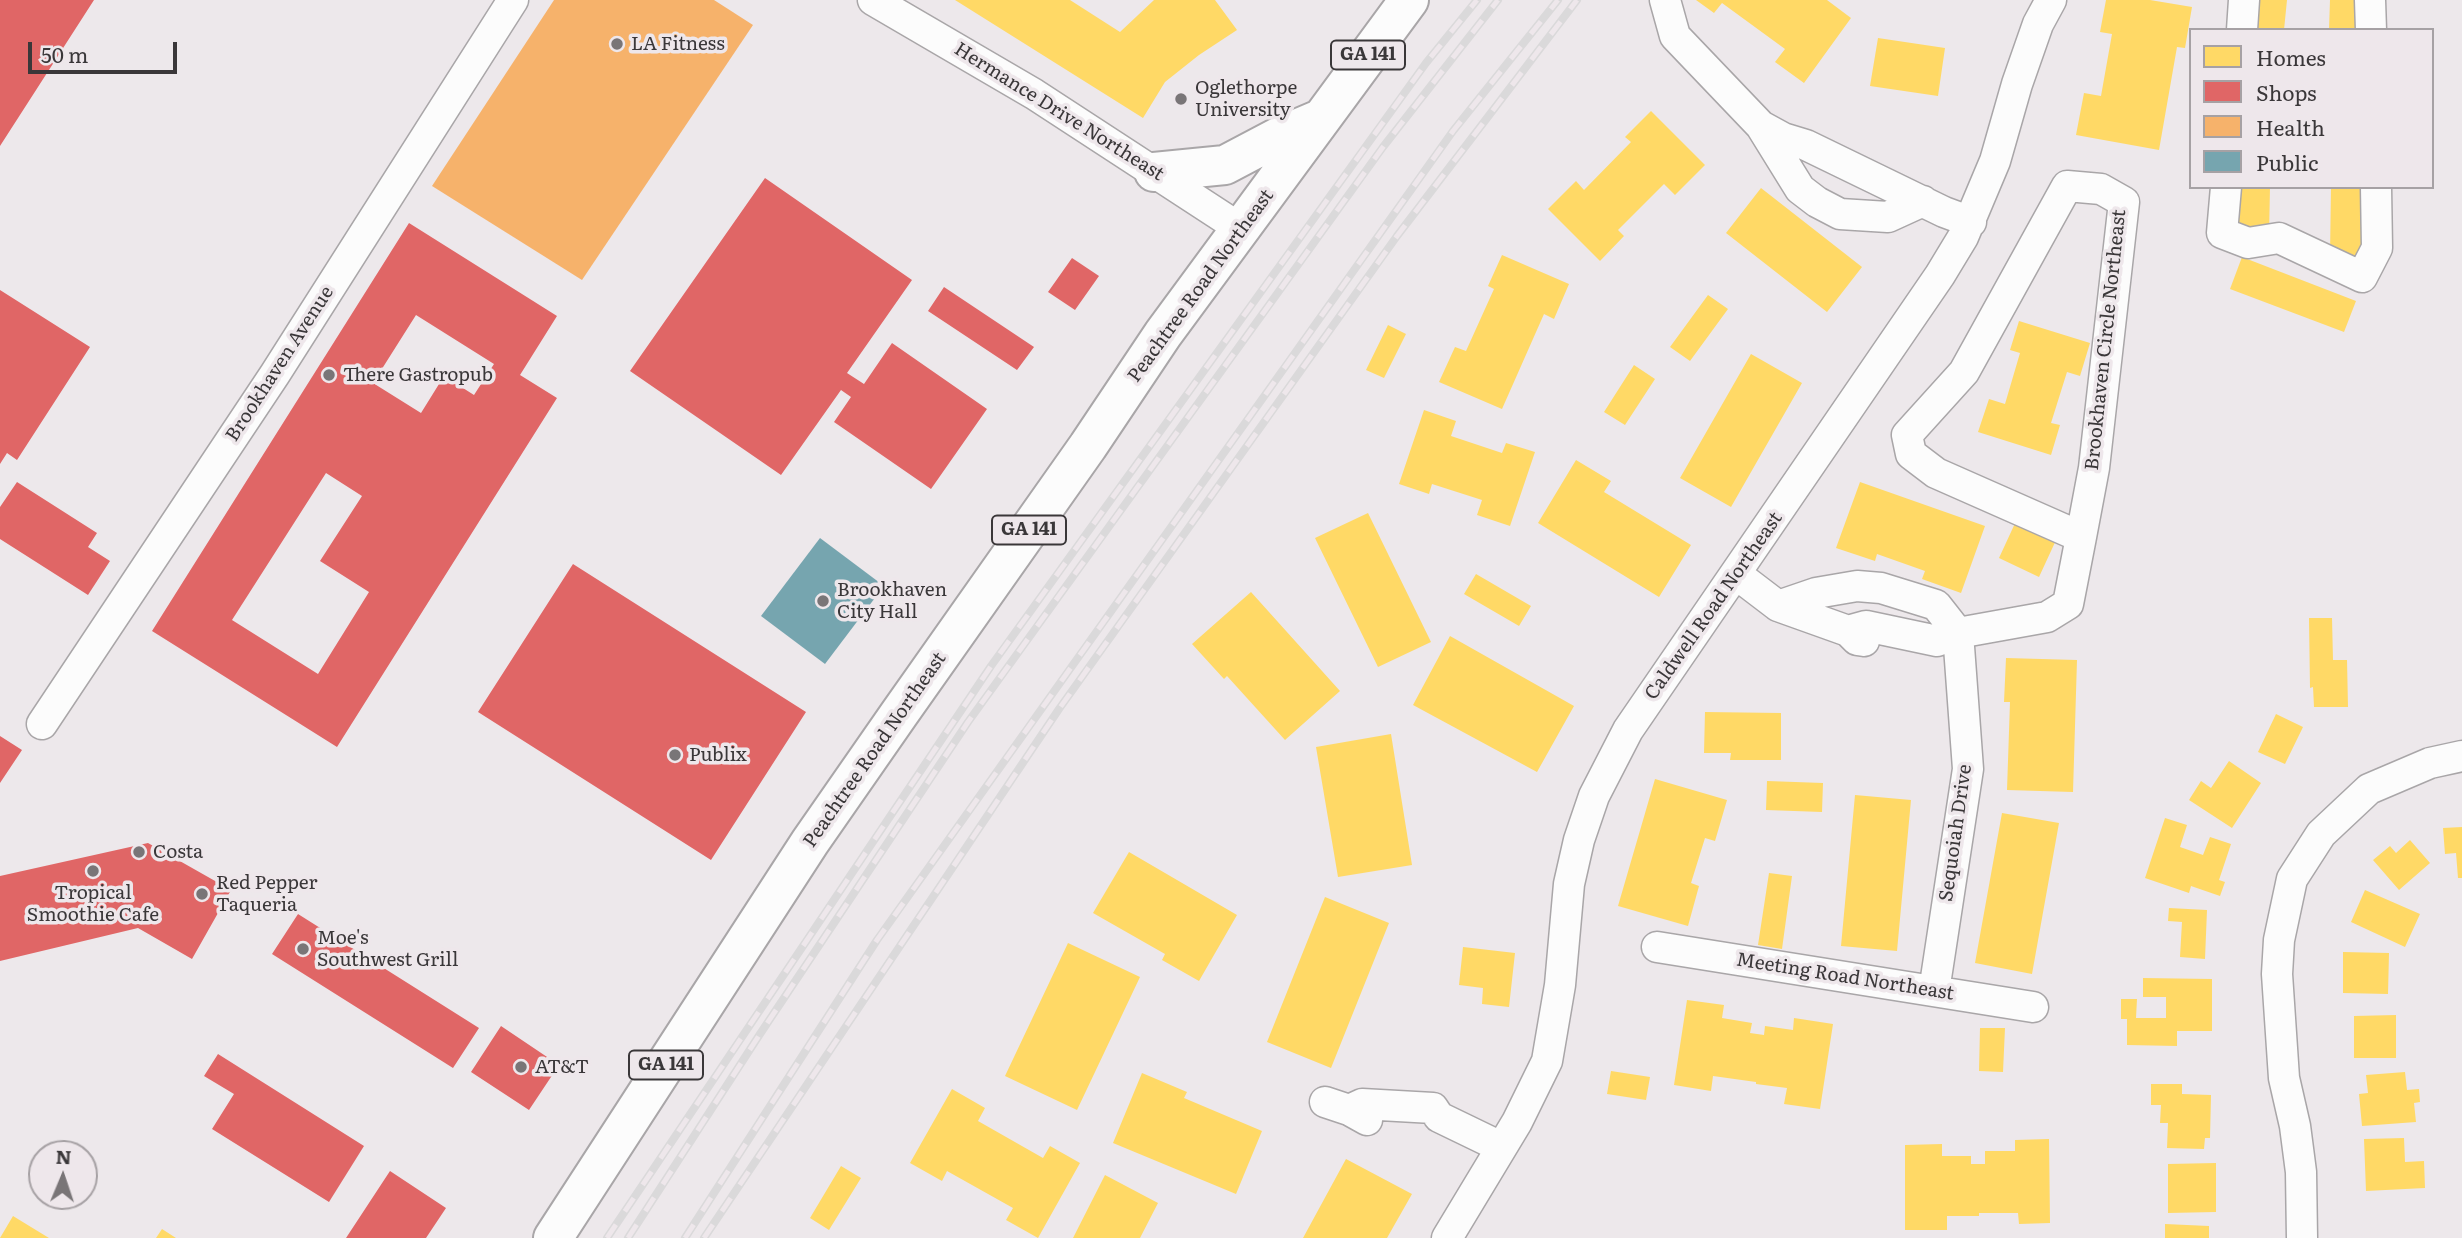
<!DOCTYPE html>
<html>
<head>
<meta charset="utf-8">
<style>
	body { margin:0 }
	#map { position:relative; width:2462px; height:1238px; overflow:hidden; background:#ede8eb; font-family:Literata,serif }
	canvas { display:block }
	.legend { position:absolute; left:2189px; top:28px; width:245px; height:161px; box-sizing:border-box; background:#eee7eb; border:2px solid #a6a1a4; margin:0; padding:9px 12px; list-style:none; font-size:21px; color:#3a3739 }
	.legend li { display:flex; align-items:center; gap:14px; height:35px }
	.legend b { width:35px; border:2px solid #a6a1a4 }
	.north { position:absolute; left:28px; top:1140px; width:70px; height:70px; box-sizing:border-box; background:#eee7eb; border:2px solid #a6a1a4; border-radius:50%; rotate:2deg; font-size:19px; font-weight:700; line-height:28px; text-align:center; color:#3a3739 }
	.north::after { content:''; display:block; margin:auto; width:24px; height:32px; background:#797577; clip-path:polygon(50% 0,100% 100%,50% 72%,0 100%) }
	.scale { position:absolute; left:28px; top:42px; width:149px; height:32px; box-sizing:border-box; border:4px solid #3a3739; border-top:0; padding-left:9px; font-size:21px; line-height:24px; white-space:nowrap; color:#3a3739; -webkit-text-stroke:5px #eee7eb; paint-order:stroke }
</style>
</head>
<body>
<div id="map">
<canvas width="2462" height="1238"></canvas>
<ul class="legend">
<li><b style="height:19px;background:#ffd966"></b>Homes</li>
<li><b style="height:19px;background:#e06666"></b>Shops</li>
<li><b style="height:19px;background:#f6b26b"></b>Health</li>
<li><b style="height:19px;background:#76a5af"></b>Public</li>
</ul>
<div class="north">N</div>
<div class="scale">50 m</div>
</div>
<script>
const ctx = document.querySelector('canvas').getContext('2d');
ctx.lineJoin = 'round';
function fill(path, color) { ctx.fillStyle = color; ctx.fill(path, 'evenodd'); }
const poly = rows => new Path2D(rows.map(r => 'M' + r).join(''));
function stroke(path, color, width, dash) { ctx.strokeStyle = color; ctx.lineWidth = width; ctx.lineCap = dash ? 'butt' : 'round'; ctx.setLineDash(dash || []); ctx.stroke(path); }
function write(font, color, halo, rows, align = 'center') {
  ctx.font = font + ' Literata,serif'; ctx.lineWidth = 7; ctx.setLineDash([]); ctx.textBaseline = 'middle'; ctx.strokeStyle = halo; ctx.fillStyle = color; for (const [text, x, y, turn = 0] of rows) {
    ctx.save(); ctx.translate(x, y); ctx.rotate((+turn || 0) * Math.PI / 180); ctx.textAlign = isNaN(turn) ? turn : align; if (halo) ctx.strokeText(text, 0, 0); ctx.fillText(text, 0, 0); ctx.restore();
  }
}
fill(poly([
	[955,0,1070,0,1120,32,1154,0,1215,0,1237,30,1199,55,1165,82,1143,118],
	[1696,0,1827,0,1851,18,1804,83,1775,62,1785,49,1722,3,1714,13],
	[2106,0,2150,0,2192,7,2185,48,2177,47,2159,150,2076,135,2084,93,2101,96,2112,34,2100,32],
	[2254,0,2287,0,2284,30,2251,30],
	[2330,0,2364,0,2363,30,2329,30],
	[1878,38,1945,48,1938,96,1870,86],
	[1651,111,1705,165,1675,195,1664,184,1618,230,1624,236,1600,261,1548,209,1576,181,1584,190,1631,142,1625,137],
	[2238,187,2270,187,2269,236,2237,235],
	[2331,187,2364,187,2363,257,2330,256],
	[1761,188,1862,267,1827,312,1726,233],
	[1502,255,1569,284,1554,319,1544,314,1502,409,1439,382,1455,347,1466,351,1494,289,1488,286],
	[2242,257,2356,301,2344,332,2230,289],
	[1708,295,1728,309,1690,361,1670,347],
	[2019,321,2090,343,2080,376,2067,372,2051,423,2060,425,2051,455,1978,432,1989,399,2005,404,2020,353,2010,350],
	[1388,325,1406,334,1384,378,1366,370],
	[1751,354,1802,383,1731,507,1680,478],
	[1634,365,1655,379,1625,425,1604,412],
	[1424,410,1456,421,1451,436,1502,453,1506,443,1535,452,1510,526,1477,515,1482,500,1432,484,1429,494,1399,484],
	[1576,460,1611,481,1604,492,1691,545,1659,597,1538,523],
	[1860,482,1985,526,1961,593,1922,579,1925,571,1877,554,1875,561,1836,548],
	[1368,513,1431,642,1378,667,1315,538],
	[2017,519,2057,538,2039,577,1999,558],
	[1476,574,1531,606,1519,626,1464,594],
	[1251,592,1340,691,1285,740,1227,676,1224,679,1192,644],
	[2309,618,2332,618,2333,660,2347,660,2348,707,2314,707,2313,687,2310,688],
	[1450,636,1574,706,1537,772,1413,705],
	[2006,658,2077,660,2073,792,2007,790,2010,702,2004,702],
	[1705,712,1781,713,1781,760,1730,760,1731,753,1704,753],
	[2276,714,2303,727,2285,764,2258,752],
	[1391,734,1412,865,1338,877,1316,747],
	[2229,761,2261,783,2232,828,2189,800,2201,781,2211,788],
	[1655,779,1727,800,1715,841,1705,838,1691,883,1699,886,1688,926,1618,906],
	[1767,781,1823,783,1822,812,1766,810],
	[1855,795,1911,800,1897,951,1841,946],
	[2002,813,2059,823,2032,974,1975,963],
	[2165,818,2187,825,2180,847,2203,855,2210,837,2231,844,2219,880,2225,882,2220,896,2191,886,2189,893,2145,878],
	[2462,827,2462,878,2458,878,2456,853,2445,854,2443,828],
	[2410,840,2430,863,2399,890,2373,860,2390,846,2396,853],
	[1129,852,1237,915,1199,981,1162,960,1165,954,1093,913],
	[1769,873,1792,876,1782,949,1758,945],
	[2365,890,2420,914,2405,947,2351,922],
	[1325,897,1389,923,1331,1068,1267,1042],
	[2169,908,2207,910,2205,959,2180,957,2182,922,2168,921],
	[1068,943,1140,977,1077,1110,1005,1076],
	[1463,947,1515,953,1509,1007,1482,1004,1483,988,1459,985],
	[2343,952,2389,953,2388,994,2343,993],
	[2143,978,2212,979,2212,1031,2177,1031,2177,1046,2127,1045,2127,1019,2121,1019,2121,999,2137,999,2136,1018,2166,1018,2166,997,2143,997],
	[1687,1000,1724,1005,1722,1018,1752,1023,1750,1033,1764,1035,1765,1026,1793,1030,1794,1018,1833,1024,1820,1109,1784,1104,1787,1088,1756,1084,1756,1082,1713,1076,1711,1091,1674,1085],
	[2396,1015,2396,1058,2354,1058,2354,1016],
	[1980,1028,2005,1028,2003,1072,1979,1071],
	[1611,1071,1650,1077,1646,1100,1607,1094],
	[2405,1072,2407,1090,2419,1089,2420,1102,2414,1103,2416,1122,2362,1126,2359,1094,2368,1093,2366,1075],
	[1142,1073,1187,1092,1184,1098,1262,1131,1236,1194,1113,1143],
	[2151,1084,2182,1084,2182,1094,2211,1095,2210,1138,2205,1138,2204,1149,2167,1148,2168,1123,2160,1123,2161,1105,2151,1105],
	[952,1089,985,1108,978,1121,1043,1158,1050,1146,1080,1163,1038,1238,1006,1220,1013,1208,947,1171,942,1181,910,1163],
	[2404,1138,2405,1162,2424,1161,2425,1188,2366,1191,2364,1139],
	[2049,1139,2050,1223,2019,1224,2018,1213,1979,1213,1979,1216,1947,1216,1947,1230,1905,1230,1905,1145,1942,1144,1942,1156,1971,1156,1971,1164,1985,1164,1985,1151,2015,1151,2015,1140],
	[1346,1159,1412,1194,1387,1238,1303,1238],
	[2216,1163,2216,1212,2168,1213,2168,1164],
	[841,1166,861,1178,829,1230,810,1218],
	[1105,1175,1158,1203,1140,1238,1073,1238],
	[13,1216,49,1238,0,1238],
	[2165,1224,2209,1226,2209,1238,2165,1238],
	[162,1229,176,1238,156,1238]
]), '#ffd966');
fill(poly([
	[0,0,94,0,0,146],
	[765,178,912,280,847,373,864,384,892,343,987,409,931,489,834,422,851,397,841,390,781,475,630,371],
	[409,223,557,316,520,375,557,398,337,747,152,631],
	[416,315,494,364,474,395,444,376,421,413,373,383],
	[326,473,362,496,320,561,369,592,318,674,232,620],
	[1072,258,1099,276,1075,310,1048,292],
	[944,287,1034,347,1017,370,928,311],
	[0,290,90,347,17,460,7,453,0,464],
	[17,482,97,533,88,547,110,561,88,595,0,539,0,507],
	[573,564,806,712,711,860,478,712],
	[0,736,22,750,0,783],
	[148,843,231,890,192,959,138,928,0,961,0,876],
	[298,914,479,1028,453,1068,272,954],
	[501,1026,559,1065,529,1110,471,1072],
	[218,1054,364,1146,329,1202,212,1129,234,1094,204,1076],
	[390,1171,446,1208,426,1238,346,1238]
]), '#e06666');
fill(poly([
	[554,0,714,0,753,25,582,280,432,186]
]), '#f6b26b');
fill(poly([
	[820,538,884,586,825,664,761,616]
]), '#76a5af');
const minor = poly([
	[873,0,1034,94,1241,229],
	[1665,0,1675,36,1761,126,1800,189,1817,202,1840,214,1888,217,1923,201],
	[2370,0,2371,30],
	[2242,30,2244,0],
	[1761,126,1783,138,1806,145,1944,212,1971,222],
	[2226,187,2222,233,2248,243,2279,238,2362,277,2377,248,2376,187],
	[1736,574,1778,606,1848,631,1857,640,1864,641],
	[1778,606,1816,593,1857,586,1881,588,1936,605,1958,633,1968,769,1934,991],
	[1848,631,1866,626,1937,641,1958,633,2047,617,2068,604,2081,537,2094,468,2124,202,2101,189,2067,186,1964,372,1907,435,1911,454,1936,473,2081,537],
	[42,724,275,374,513,0],
	[1657,947,2033,1007],
	[1325,1102,1349,1110,1367,1120],
	[1349,1110,1362,1104,1433,1108,1439,1117,1501,1147],
	[1447,1238,1517,1122,1547,1061,1560,985,1569,884,1579,840,1594,796,1628,730,1940,275,1963,237,1995,161,2017,84,2038,24,2051,0],
	[2302,1238,2301,1172,2295,1126,2284,1078,2277,974,2279,940,2292,879,2321,834,2369,789,2430,763,2462,756]
]);
const highway = poly([
	[1154,172,1225,165,1280,136,1320,119],
	[553,1238,810,842,899,714,1088,446,1163,334,1409,0]
]);
stroke(minor, '#a9a6a8', 33);
stroke(highway, '#a9a6a8', 42);
stroke(minor, '#fcfcfc', 30);
stroke(highway, '#fcfcfc', 38);
const rail = poly([
	[607,1238,991,666,1426,63,1477,0],
	[628,1238,760,1034,968,722,1383,147,1498,0],
	[685,1238,877,940,1453,131,1558,0],
	[704,1238,1059,709,1397,236,1577,0]
]);
stroke(rail, '#dad9da', 8);
stroke(rail, '#eee7eb', 5, [16]);
for (const [x, y, r, color] of [
	[617,44,7,"#797577"],
	[1181,99,7,"#797577"],
	[329,375,7,"#797577"],
	[823,601,7,"#797577"],
	[675,755,7,"#797577"],
	[139,852,7,"#797577"],
	[93,871,7,"#797577"],
	[202,894,7,"#797577"],
	[303,949,7,"#797577"],
	[521,1067,7,"#797577"]
]) { const dot = new Path2D(); dot.arc(x, y, r, 0, 2 * Math.PI); ctx.fillStyle = color; ctx.fill(dot); stroke(dot, '#eee7eb', 2.5); }
for (const [x, y, w] of [
	[1368,55,74],
	[1029,530,74],
	[666,1065,74]
]) { const box = new Path2D(); box.roundRect(x - w / 2, y - 14.5, w, 29, 5); ctx.fillStyle = '#eee7eb'; ctx.fill(box); stroke(box, '#3a3739', 2); }
write('bold 18px', '#3a3739', null, [
	["GA 141",1368,55],
	["GA 141",1029,530],
	["GA 141",666,1065]
]);
write('19px', '#3a3739', '#eee7eb', [
	["LA Fitness",631,44],
	["Oglethorpe",1195,88],
	["University",1195,110],
	["There Gastropub",343,375],
	["Brookhaven",837,590],
	["City Hall",837,612],
	["Publix",689,755],
	["Costa",153,852],
	["Red Pepper",216,883],
	["Taqueria",216,905],
	["Tropical",93,893,"center"],
	["Smoothie Cafe",93,915,"center"],
	["Moe's",317,938],
	["Southwest Grill",317,960],
	["AT&T",535,1067]
], 'left');
write('19px', '#3a3739', '#eee7eb', [
	["Hermance Drive Northeast",1059,112,32],
	["Peachtree Road Northeast",1201,286,-54],
	["Brookhaven Circle Northeast",2106,340,-84],
	["Brookhaven Avenue",280,364,-57],
	["Caldwell Road Northeast",1714,606,-55],
	["Peachtree Road Northeast",875,750,-55],
	["Sequoiah Drive",1956,833,-82],
	["Meeting Road Northeast",1845,977,9]
]);
</script>
</body>
</html>
